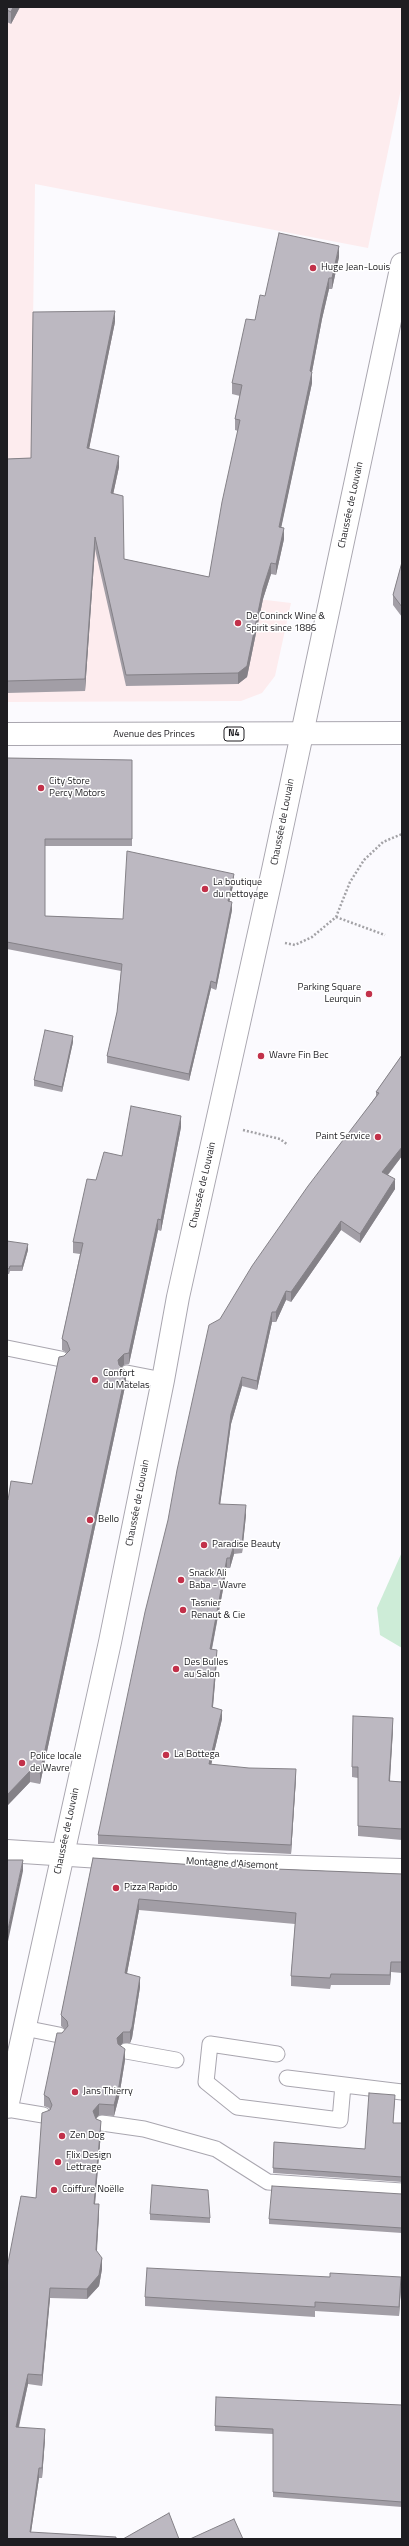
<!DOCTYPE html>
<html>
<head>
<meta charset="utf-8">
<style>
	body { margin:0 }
	#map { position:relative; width:409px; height:2546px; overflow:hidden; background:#fbfafe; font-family:"Titillium Web",sans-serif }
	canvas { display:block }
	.frame { position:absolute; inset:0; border:8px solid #1e1d21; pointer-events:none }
</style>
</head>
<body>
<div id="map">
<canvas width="409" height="2546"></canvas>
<div class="frame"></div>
</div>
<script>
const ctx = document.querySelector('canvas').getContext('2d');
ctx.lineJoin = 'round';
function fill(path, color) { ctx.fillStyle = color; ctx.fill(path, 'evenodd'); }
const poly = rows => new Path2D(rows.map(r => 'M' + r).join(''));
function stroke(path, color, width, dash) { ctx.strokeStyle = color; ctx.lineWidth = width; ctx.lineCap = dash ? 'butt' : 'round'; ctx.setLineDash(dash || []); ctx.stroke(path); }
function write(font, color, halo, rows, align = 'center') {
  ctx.font = font + ' "Titillium Web",sans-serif'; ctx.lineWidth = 3; ctx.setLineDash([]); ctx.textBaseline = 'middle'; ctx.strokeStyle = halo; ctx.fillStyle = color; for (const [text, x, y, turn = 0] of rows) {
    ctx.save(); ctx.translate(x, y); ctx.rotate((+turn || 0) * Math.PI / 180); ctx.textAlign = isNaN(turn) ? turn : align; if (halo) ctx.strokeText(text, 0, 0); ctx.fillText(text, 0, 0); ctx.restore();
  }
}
fill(poly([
	[7,7,402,7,402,84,368,248,35,184,33,323,115,322,87,459,119,467,111,504,124,583,291,603,275,676,262,693,241,701,7,702]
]), '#fdecee');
fill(poly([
	[402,1552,402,1648,380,1635,377,1608]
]), '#cdecd7');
const lane = poly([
	[7,1348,61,1359],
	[127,1373,163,1380],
	[24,2028,59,2035],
	[126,2051,176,2060],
	[277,2054,210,2044,206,2082,237,2107,340,2120,343,2085],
	[287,2078,402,2092],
	[7,2109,43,2115],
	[102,2123,144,2129,216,2149,268,2182,402,2191]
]);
const street = poly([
	[7,1851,226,1865,402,1870]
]);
const secondary = poly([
	[7,2107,110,1642,163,1380,178,1297,273,870,402,264]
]);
const primary = poly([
	[7,734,402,733]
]);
stroke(lane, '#a9a6af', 17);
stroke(street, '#a9a6af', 24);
stroke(secondary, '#a9a6af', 24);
stroke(primary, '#a9a6af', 24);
stroke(poly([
	[336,917,385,935],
	[285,943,295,945,312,937,336,917,350,882,364,860,383,842,402,834],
	[243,1130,280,1139,288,1145]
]), '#a3a2a6', 2.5, [2, 2]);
stroke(lane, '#fff', 15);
stroke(street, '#fff', 22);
stroke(secondary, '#fff', 22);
stroke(primary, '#fff', 22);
fill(poly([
	[7,7,20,7,11,24,7,22],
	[339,257,332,289,329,289,322,319,312,372,312,383,281,527,284,539,276,575,271,574,263,599,247,677,238,684,126,686,95,549,85,691,7,693,7,459,31,458,115,322,89,448,119,467,113,494,124,559,209,577,238,431,235,430,235,419,240,396,232,394,232,383,255,320,265,296],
	[402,562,402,617,393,605,393,595],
	[7,758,132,760,132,846,45,846,45,916,123,919,234,881,229,902,232,910,216,990,211,988,189,1081,107,1063,107,1056,117,1012,121,971,7,949],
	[73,1042,62,1092,34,1086,34,1080],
	[402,1055,402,1156,388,1175,395,1189,360,1243,341,1230,291,1302,286,1300,276,1322,272,1322,257,1390,242,1386,231,1424,220,1504,246,1515,242,1553,234,1554,230,1568,227,1568,212,1649,217,1659,213,1707,222,1719,211,1765,296,1778,291,1854,98,1844,98,1835,220,1319,376,1096,376,1092],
	[181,1127,161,1231,158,1230,129,1364,124,1365,121,1367,126,1382,40,1784,30,1782,7,1806,7,1500,32,1484,64,1356,67,1353,62,1350,62,1339,80,1254,73,1253,73,1242,96,1180,122,1156],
	[7,1241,28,1250,22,1271,10,1271,9,1274,7,1274],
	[393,1729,390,1781,402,1782,402,1840,358,1836,358,1778,352,1777,352,1767],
	[93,1858,225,1867,402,1874,402,1973,391,1972,390,1985,331,1985,330,1989,291,1986,291,1976,295,1924,139,1910,127,1973,140,1987,132,2038,130,2043,123,2043,120,2046,125,2060,119,2097,114,2116,99,2115,96,2119,101,2132,95,2204,99,2214,97,2251,102,2269,99,2286,87,2299,50,2298,42,2386,28,2384,19,2427,45,2439,42,2478,39,2478,31,2532,7,2539,36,2198,50,2110,49,2108,44,2106,44,2095,62,2033,65,2030,61,2026,61,2015],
	[395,2100,393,2123,402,2123,402,2182,273,2173,274,2142,365,2149],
	[402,2194,402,2233,269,2224,269,2219],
	[150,2214,210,2218,210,2223,150,2220],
	[401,2286,399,2316,315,2311,315,2317,145,2306,145,2297],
	[402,2405,402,2507,273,2497,273,2434,215,2431,215,2426]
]), '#a29ea6');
fill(poly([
	[13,7,20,7,11,24,11,12],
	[339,246,339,257,332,289,332,278],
	[329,278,329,289,322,319,310,382,310,371,322,308],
	[115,311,115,322,87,459,87,448],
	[312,372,312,383,279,538,279,527],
	[119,456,119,467,111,504,111,493],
	[284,528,284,539,276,575,276,564],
	[95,537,95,549,85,691,85,679],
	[271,563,271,574,263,599,247,677,238,684,238,673,263,588],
	[234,874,234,881,228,908,228,901],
	[232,902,232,910,216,990,216,983],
	[211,981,211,988,189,1081,189,1074],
	[73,1036,73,1042,62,1092,62,1087],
	[181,1116,181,1127,161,1231,161,1220],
	[402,1147,402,1156,382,1182,382,1172],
	[395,1179,395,1189,360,1243,360,1234],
	[158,1219,158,1230,129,1364,129,1353],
	[341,1221,341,1230,291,1302,291,1292],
	[28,1244,28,1250,22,1271,22,1266],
	[286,1291,286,1300,276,1322,276,1312],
	[272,1312,272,1322,257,1390,257,1381],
	[124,1354,124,1365,118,1371,118,1360],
	[126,1371,126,1382,40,1784,40,1773],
	[242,1377,242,1386,231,1424,219,1513,219,1504,231,1414],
	[246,1505,246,1515,242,1553,242,1544],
	[234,1545,234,1554,230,1568,230,1558],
	[227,1558,227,1568,210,1658,210,1649],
	[217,1650,217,1659,212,1717,212,1707],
	[222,1710,222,1719,209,1774,209,1764],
	[393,1718,393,1729,389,1792,389,1781],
	[296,1769,296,1778,291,1854,291,1845],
	[30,1771,30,1782,7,1806,7,1795],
	[23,1860,23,1871,7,1946,7,1934],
	[139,1899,139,1910,125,1984,125,1973],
	[391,1962,391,1972,390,1985,390,1975],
	[140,1977,140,1987,132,2038,130,2043,130,2032],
	[123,2032,123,2043,117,2049,117,2038],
	[125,2049,125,2060,119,2097,114,2116,114,2105],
	[99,2104,99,2115,93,2122,93,2111],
	[101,2121,101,2132,94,2215,94,2204],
	[99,2204,99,2214,96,2261,96,2250],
	[102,2258,102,2269,99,2286,87,2299,87,2289],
	[401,2277,401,2286,399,2316,399,2307],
	[50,2288,50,2298,42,2386,42,2375],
	[28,2374,28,2384,16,2438,16,2427],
	[45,2429,45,2439,42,2478,42,2468],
	[39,2468,39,2478,30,2539,30,2532]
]), '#848187');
const building = poly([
	[7,7,13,7,11,12,7,10,7,7],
	[279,233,339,246,332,278,329,278,322,308,310,371,312,372,279,527,284,528,276,564,271,563,263,588,247,666,238,673,126,675,95,537,85,679,7,681,7,459,31,458,33,312,115,311,87,448,119,456,111,493,123,496,124,559,209,577,222,502,240,420,235,419,242,385,232,383,246,319,255,320,260,295,265,296,279,233],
	[402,562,402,607,393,595,402,562],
	[7,758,132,760,132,839,45,839,45,916,123,919,127,851,234,874,228,901,232,902,216,983,211,981,189,1074,107,1056,117,1012,122,964,7,942,7,758],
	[45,1030,73,1036,62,1087,34,1080,45,1030],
	[402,1055,402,1147,382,1172,395,1179,360,1234,341,1221,291,1292,286,1291,276,1312,272,1312,257,1381,242,1377,231,1414,219,1504,246,1505,242,1544,234,1545,230,1558,227,1558,210,1649,217,1650,212,1707,222,1710,209,1764,249,1768,296,1769,291,1845,98,1835,145,1612,168,1520,177,1470,209,1325,220,1319,252,1266,308,1186,379,1093,376,1092,402,1055],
	[131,1106,181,1116,161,1220,158,1219,129,1353,124,1354,118,1360,119,1365,126,1371,40,1773,30,1771,7,1795,7,1500,8,1500,11,1481,32,1484,59,1357,64,1356,70,1350,67,1342,62,1339,83,1243,73,1242,87,1179,96,1180,104,1152,122,1156,131,1106],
	[7,1241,28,1244,22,1266,10,1266,9,1269,7,1268,7,1241],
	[353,1716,393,1718,389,1781,402,1782,402,1829,358,1826,358,1767,352,1767,353,1716],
	[93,1858,225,1867,402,1874,402,1962,391,1962,390,1975,331,1974,330,1978,291,1976,296,1913,139,1899,125,1973,140,1977,132,2027,130,2032,123,2032,117,2038,118,2044,125,2049,119,2086,114,2105,99,2104,93,2111,96,2119,101,2121,94,2204,99,2204,96,2250,102,2258,99,2275,87,2289,50,2288,42,2375,28,2374,16,2427,45,2429,42,2468,39,2468,30,2532,116,2537,116,2539,7,2539,7,2268,21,2196,36,2198,42,2113,50,2110,52,2105,49,2098,44,2095,57,2033,62,2033,68,2026,67,2021,61,2015,93,1858],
	[7,1860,23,1860,7,1934,7,1860],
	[369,2093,395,2095,393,2123,402,2123,402,2177,273,2168,274,2142,365,2149,369,2093],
	[152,2185,208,2190,210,2218,150,2214,152,2185],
	[272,2186,402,2194,402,2228,269,2219,272,2186],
	[147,2268,330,2277,330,2273,401,2277,399,2307,315,2302,315,2307,145,2297,147,2268],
	[216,2397,402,2405,402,2502,273,2492,273,2429,215,2426,216,2397],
	[169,2513,179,2539,123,2539,169,2513],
	[234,2519,243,2539,190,2539,234,2519]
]);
fill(building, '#bcb8c1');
stroke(building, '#848187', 1);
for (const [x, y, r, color] of [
	[313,268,4,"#c2314a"],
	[238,623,4,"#c2314a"],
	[41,788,4,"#c2314a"],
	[205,889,4,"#c2314a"],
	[369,994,4,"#c2314a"],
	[261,1056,4,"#c2314a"],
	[378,1137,4,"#c2314a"],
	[95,1380,4,"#c2314a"],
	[90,1520,4,"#c2314a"],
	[204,1545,4,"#c2314a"],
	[181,1580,4,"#c2314a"],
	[183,1610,4,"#c2314a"],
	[176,1669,4,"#c2314a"],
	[166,1755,4,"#c2314a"],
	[22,1763,4,"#c2314a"],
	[116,1888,4,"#c2314a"],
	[75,2092,4,"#c2314a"],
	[62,2136,4,"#c2314a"],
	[58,2162,4,"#c2314a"],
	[54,2190,4,"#c2314a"]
]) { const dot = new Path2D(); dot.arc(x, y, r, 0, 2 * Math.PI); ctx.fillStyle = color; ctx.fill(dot); stroke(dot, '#fff', 1.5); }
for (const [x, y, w] of [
	[234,734,20]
]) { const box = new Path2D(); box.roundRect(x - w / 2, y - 7, w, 14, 3); ctx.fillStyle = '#fff'; ctx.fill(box); stroke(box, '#1e1d21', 1); }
write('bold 9px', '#1e1d21', null, [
	["N4",234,734]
]);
write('10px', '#1e1d21', '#fff', [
	["Huge Jean-Louis",321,268],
	["De Coninck Wine &",246,617],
	["Spirit since 1886",246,629],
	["City Store",49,782],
	["Percy Motors",49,794],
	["La boutique",213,883],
	["du nettoyage",213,895],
	["Parking Square",361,988,"right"],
	["Leurquin",361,1000,"right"],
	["Wavre Fin Bec",269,1056],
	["Paint Service",370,1137,"right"],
	["Confort",103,1374],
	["du Matelas",103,1386],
	["Bello",98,1520],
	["Paradise Beauty",212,1545],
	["Snack Ali",189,1574],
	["Baba - Wavre",189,1586],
	["Tasnier",191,1604],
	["Renaut & Cie",191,1616],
	["Des Bulles",184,1663],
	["au Salon",184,1675],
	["La Bottega",174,1755],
	["Police locale",30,1757],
	["de Wavre",30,1769],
	["Pizza Rapido",124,1888],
	["Jans Thierry",83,2092],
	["Zen Dog",70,2136],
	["Flix Design",66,2156],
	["Lettrage",66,2168],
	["Coiffure Noëlle",62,2190]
], 'left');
write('10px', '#1e1d21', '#fff', [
	["Chaussée de Louvain",351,505,-78],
	["Avenue des Princes",154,735],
	["Chaussée de Louvain",283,822,-79],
	["Chaussée de Louvain",203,1185,-77],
	["Chaussée de Louvain",138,1503,-79],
	["Chaussée de Louvain",67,1831,-78],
	["Montagne d'Aisemont",232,1864,3]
]);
</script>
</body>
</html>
